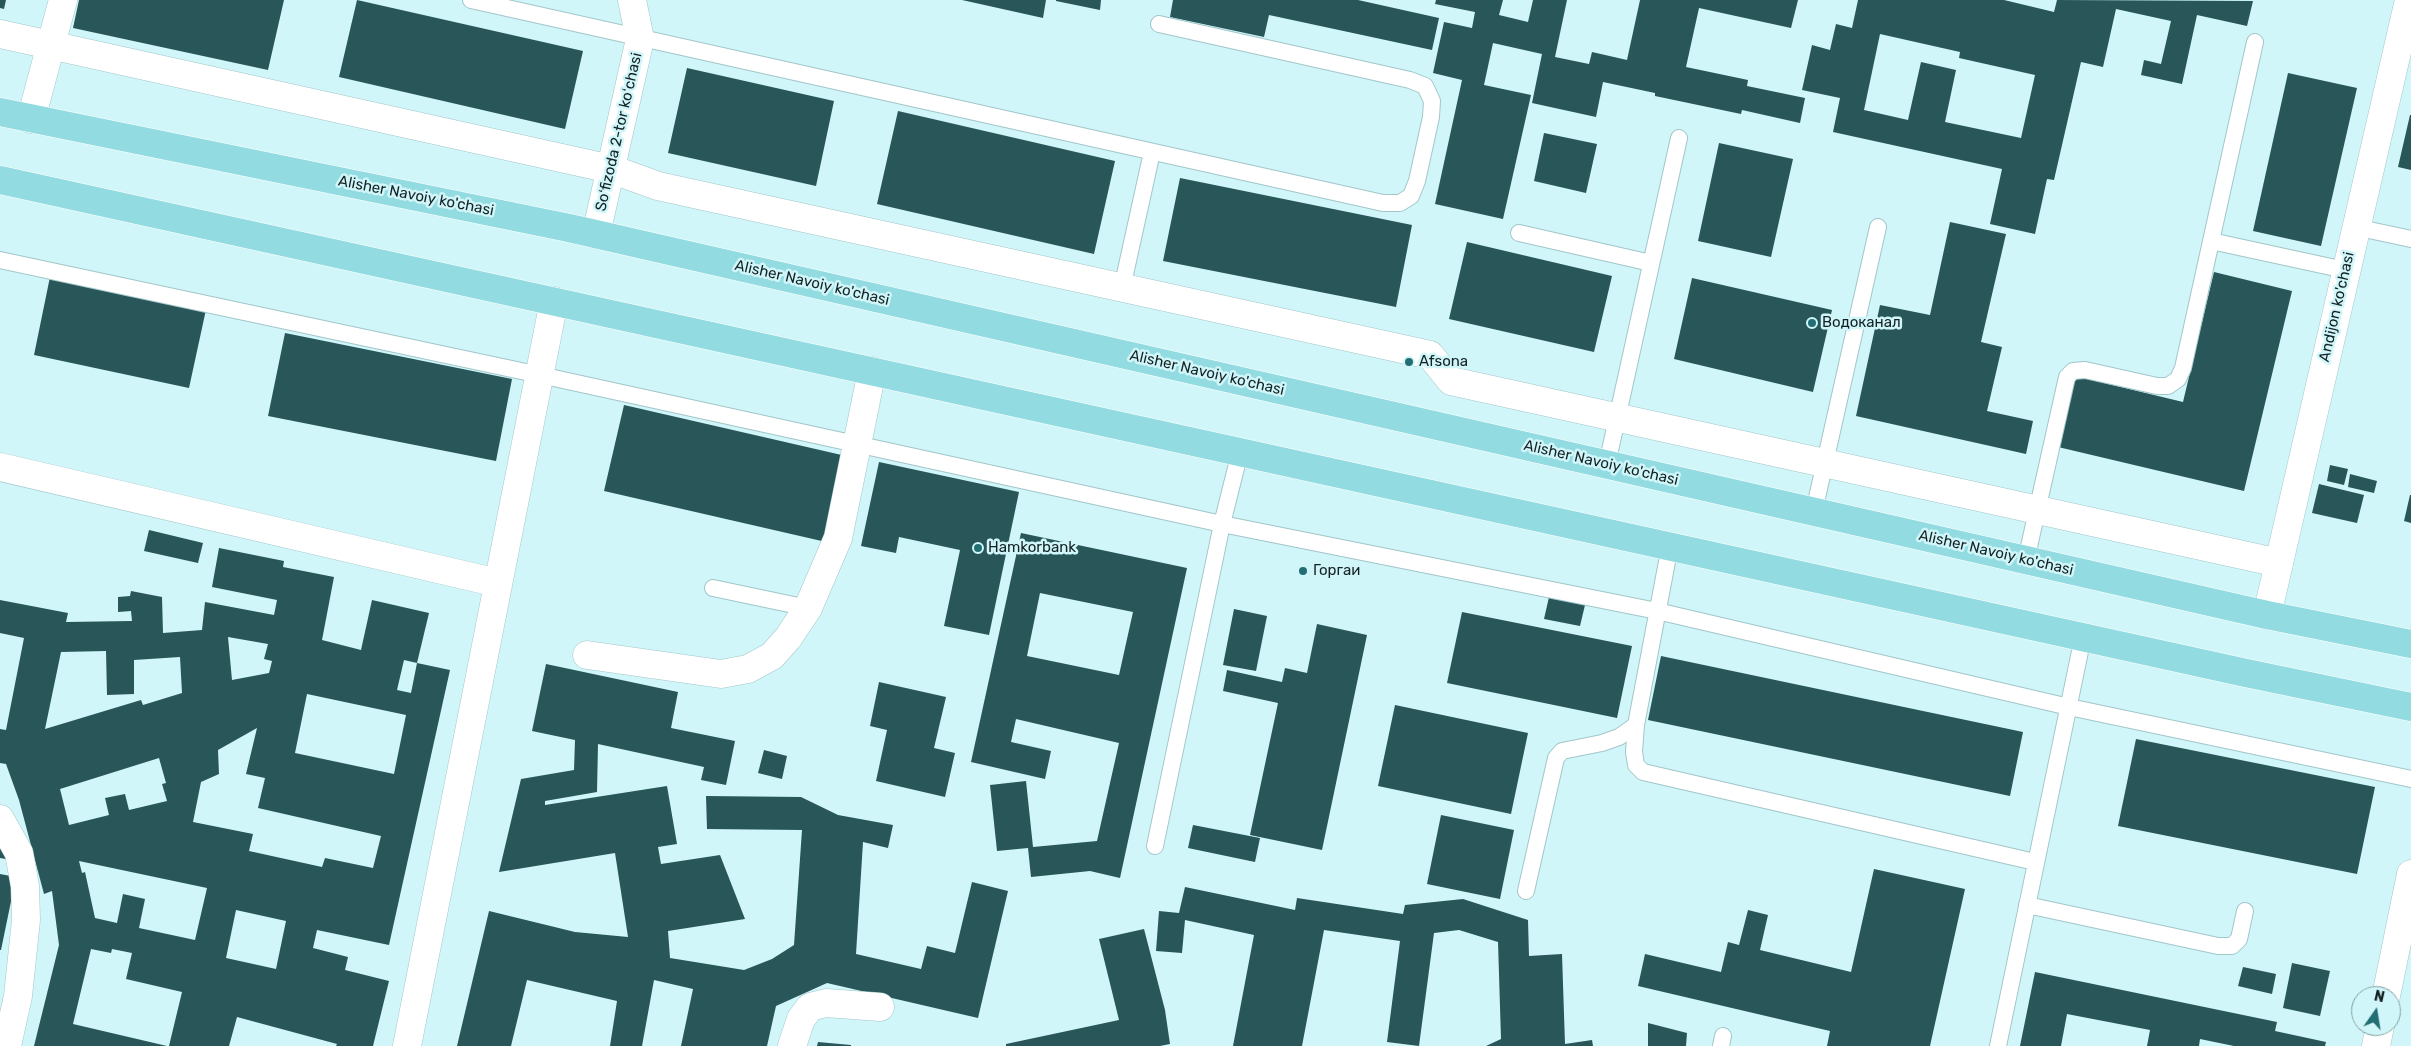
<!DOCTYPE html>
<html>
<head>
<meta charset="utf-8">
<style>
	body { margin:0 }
	#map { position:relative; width:2411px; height:1046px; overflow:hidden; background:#d1f6f9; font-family:Rubik,sans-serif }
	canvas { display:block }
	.north { position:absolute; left:2351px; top:986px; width:50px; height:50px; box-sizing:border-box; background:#d1f6f9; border:1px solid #85a1a4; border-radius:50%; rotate:13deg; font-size:14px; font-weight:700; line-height:20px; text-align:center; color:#142224 }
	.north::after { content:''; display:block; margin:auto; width:18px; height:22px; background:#236e74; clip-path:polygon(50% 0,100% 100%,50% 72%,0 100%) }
</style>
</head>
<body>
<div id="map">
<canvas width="2411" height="1046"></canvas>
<div class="north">N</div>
</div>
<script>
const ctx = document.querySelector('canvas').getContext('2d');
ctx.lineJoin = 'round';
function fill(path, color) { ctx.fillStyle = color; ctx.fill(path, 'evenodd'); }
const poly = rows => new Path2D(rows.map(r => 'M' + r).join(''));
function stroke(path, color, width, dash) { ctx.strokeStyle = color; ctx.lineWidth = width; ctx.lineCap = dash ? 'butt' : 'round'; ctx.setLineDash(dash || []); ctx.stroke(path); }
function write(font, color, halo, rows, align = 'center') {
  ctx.font = font + ' Rubik,sans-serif'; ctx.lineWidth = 5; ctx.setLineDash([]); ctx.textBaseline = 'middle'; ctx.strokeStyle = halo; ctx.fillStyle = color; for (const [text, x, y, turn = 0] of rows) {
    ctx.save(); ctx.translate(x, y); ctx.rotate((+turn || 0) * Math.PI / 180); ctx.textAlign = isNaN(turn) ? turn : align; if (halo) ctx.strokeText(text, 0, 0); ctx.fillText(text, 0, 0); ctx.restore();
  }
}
fill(poly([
	[0,0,6,0,4,9,0,8],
	[79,0,284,0,268,70,73,28],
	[357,0,583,51,565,129,339,77],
	[962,0,1046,0,1043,18],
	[1056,0,1101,0,1100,10,1056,1],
	[1173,0,1358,0,1439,18,1432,50,1269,15,1264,37,1170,17],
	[1436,0,1503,0,1499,15,1528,22,1533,0,1567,0,1555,57,1589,64,1592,52,1627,60,1640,0,1798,0,1791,28,1699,8,1686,67,1748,80,1747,86,1805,98,1800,123,1742,110,1741,114,1655,96,1655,93,1603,82,1596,117,1532,103,1542,54,1493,43,1484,85,1531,95,1503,219,1435,204,1462,80,1433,73,1444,22,1472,28,1475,12,1435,4],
	[1858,0,2004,0,2054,12,2057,0,2253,1,2247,26,2197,15,2182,84,2141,75,2144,60,2161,64,2171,21,2116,9,2103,67,2081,62,2054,180,2047,179,2035,234,1990,224,2002,169,1833,132,1840,98,1802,90,1812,45,1830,50,1836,24,1852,28],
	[1880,34,1960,52,1959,58,2035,75,2021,138,1945,122,1956,70,1921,62,1908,120,1864,110],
	[687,68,834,101,816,186,668,153],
	[2288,73,2357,88,2321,246,2253,231],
	[898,111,1115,161,1094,254,877,204],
	[2410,115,2411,115,2411,170,2398,167],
	[1544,133,1597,144,1586,193,1534,181],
	[1719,143,1793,159,1771,257,1698,241],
	[1180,178,1412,225,1396,307,1163,261],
	[1950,222,2006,234,1981,342,2002,347,1987,411,2033,421,2026,454,1856,416,1880,305,1930,315],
	[1467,242,1612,276,1594,352,1449,319],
	[51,272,207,305,189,388,34,355],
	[2214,272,2292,291,2244,491,2058,447,2075,376,2183,402],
	[1692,278,1832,310,1813,392,1674,359],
	[285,333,512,379,496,461,268,416],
	[624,405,846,456,826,542,604,491],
	[879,462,1019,492,989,635,944,626,960,550,899,537,896,553,861,546],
	[2330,465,2348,469,2344,485,2327,481],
	[2350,474,2377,481,2374,493,2348,487],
	[2319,484,2364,495,2357,523,2312,513],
	[2410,495,2411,495,2411,523,2404,521],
	[149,530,203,543,198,563,144,551],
	[1021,533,1187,568,1120,878,1090,871,1031,877,1028,848,997,851,990,785,1026,781,1033,847,1097,841,1119,743,1016,719,1011,742,1051,751,1045,779,971,762],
	[1040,593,1133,612,1119,675,1027,656],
	[219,548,284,561,283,567,334,577,322,640,361,650,372,600,429,613,417,663,404,660,397,690,411,693,417,663,450,670,389,945,317,930,313,948,348,957,345,970,389,981,373,1046,336,1046,337,1044,237,1017,229,1046,169,1046,182,992,126,979,132,953,112,949,111,953,91,949,73,1024,167,1046,34,1046,59,945,52,891,44,894,19,800,6,764,0,763,0,729,6,730,24,638,0,633,0,600,68,613,66,622,132,621,131,611,118,612,118,597,130,596,131,591,162,597,163,633,202,630,205,602,274,615,277,600,212,587],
	[228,637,268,644,264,659,272,661,269,673,232,680],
	[106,651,107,695,134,694,134,660,180,657,182,693,143,705,141,700,45,729,61,652],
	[307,694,406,715,394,774,295,753],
	[257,728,246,774,265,778,258,808,381,836,373,868,325,858,322,867,249,851,253,834,193,822,201,782,219,774,218,750],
	[159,758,166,783,162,784,167,801,129,810,125,794,105,798,109,815,69,825,60,789],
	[79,861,207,888,195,940,139,928,145,899,123,894,117,923,95,918,85,872,82,873],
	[236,910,286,921,276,969,226,958],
	[1549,597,1585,605,1580,626,1544,619],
	[1234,609,1267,616,1256,671,1223,665],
	[1462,612,1632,646,1617,718,1447,683],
	[1317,624,1367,635,1322,850,1250,835,1278,703,1223,691,1227,670,1282,682,1285,668,1307,673],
	[1661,656,2023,732,2010,796,1648,720],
	[546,664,678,692,671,728,735,741,726,785,701,780,704,767,598,744,597,792,545,801,545,805,667,786,677,844,658,847,661,864,720,855,745,919,668,931,670,958,744,970,772,959,794,945,802,830,707,829,706,796,801,797,838,815,893,825,888,848,863,842,856,954,921,969,927,946,955,953,972,882,1008,891,978,1018,827,983,776,1006,767,1046,681,1046,693,989,654,980,642,1046,610,1046,617,1001,527,980,511,1046,457,1046,489,911,575,932,628,937,615,853,499,872,521,779,574,770,575,740,532,731],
	[879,682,946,697,934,748,955,753,945,797,876,781,887,730,870,726],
	[1395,705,1528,733,1511,814,1378,786],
	[2136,739,2375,787,2357,874,2118,826],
	[764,750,787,756,782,779,758,773],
	[1441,815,1514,830,1500,899,1427,884],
	[1193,825,1260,838,1255,862,1188,848],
	[0,838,12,860,0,858],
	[1874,869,1965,889,1930,1046,1827,1046,1830,1031,1638,986,1645,954,1721,972,1728,942,1739,945,1748,910,1768,915,1760,950,1851,972],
	[0,874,16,877,1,950,0,950],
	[1185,887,1295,910,1297,898,1403,914,1405,905,1463,899,1528,920,1529,956,1562,954,1565,1044,1592,1040,1593,1046,1486,1046,1501,1039,1498,942,1459,930,1434,933,1419,1046,1387,1042,1400,941,1324,930,1302,1046,1233,1046,1254,935,1185,920,1182,953,1156,951,1159,911,1179,913],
	[1144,929,1165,1010,1170,1044,1160,1046,1006,1046,1006,1044,1119,1020,1099,939],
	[2292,963,2330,971,2320,1016,2283,1008],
	[2243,967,2276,974,2272,994,2238,986],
	[2035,972,2277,1022,2275,1031,2326,1042,2325,1046,2234,1046,2200,1039,2199,1046,2147,1046,2150,1030,2067,1014,2061,1046,2020,1046],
	[1648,1023,1687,1033,1686,1046,1648,1046],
	[818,1042,851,1045,851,1046,817,1046]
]), '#285659');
const service = poly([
	[471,0,1383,203,1400,203,1411,196,1417,181,1431,117,1432,101,1425,86,1410,80,1159,24],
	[2355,227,2411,239],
	[1519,233,1651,263],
	[2211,241,2345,270],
	[0,260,540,375,1222,524,1657,611,2069,707,2411,779],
	[1122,288,1152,152],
	[1607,464,1679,138],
	[1814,511,1878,227],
	[1670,546,1636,725,1634,752,1636,765,1643,772,2035,862],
	[2026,560,2067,377,2073,371,2085,370,2157,386,2168,386,2178,379,2183,368,2255,42],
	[713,588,808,608],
	[1155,846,1222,524,1240,452],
	[1526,891,1556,758,1562,751,1602,743,1619,737,1636,725],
	[2027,905,2218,946,2232,946,2239,939,2245,911],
	[1721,1046,1723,1036],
	[1998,1046,2083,637]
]);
const minor = poly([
	[0,34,611,169,658,186,1430,355,1451,381,2279,563],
	[31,119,63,0],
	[596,234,640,39,632,0],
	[0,467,498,583],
	[587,655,721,674,748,669,772,656,788,638,808,608,838,538,872,371],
	[0,819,19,853,25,886,26,920,18,996,7,1046],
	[407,1046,554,301],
	[792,1046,801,1019,810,1007,826,1003,880,1007]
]);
const tertiary = poly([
	[2267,615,2409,0],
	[2386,996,2411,874],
	[2376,1046,2380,1026]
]);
const primary = poly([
	[0,112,569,228,2267,615,2411,644],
	[0,180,2246,673,2411,707]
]);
stroke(service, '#a2c6c9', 18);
stroke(minor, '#a2c6c9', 29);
stroke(tertiary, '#a2c6c9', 29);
stroke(primary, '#fff', 29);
stroke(service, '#fff', 16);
stroke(minor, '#fff', 28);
stroke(tertiary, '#fff', 28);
stroke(primary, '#91dbe1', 28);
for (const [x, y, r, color] of [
	[1812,323,5,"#236e74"],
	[1409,362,5,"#236e74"],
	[978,548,5,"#236e74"],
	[1303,571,5,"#236e74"]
]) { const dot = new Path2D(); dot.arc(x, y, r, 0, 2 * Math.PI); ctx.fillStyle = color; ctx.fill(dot); stroke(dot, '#d1f6f9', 2); }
write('15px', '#142224', '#d1f6f9', [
	["Soʻfizoda 2-tor koʻchasi",619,132,-77],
	["Alisher Navoiy ko'chasi",416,196,11],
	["Alisher Navoiy ko'chasi",812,283,13],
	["Andijon ko'chasi",2337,307,-77],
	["Alisher Navoiy ko'chasi",1207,373,13],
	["Alisher Navoiy ko'chasi",1601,463,13],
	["Alisher Navoiy ko'chasi",1996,553,13]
]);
write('15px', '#142224', '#d1f6f9', [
	["Водоканал",1822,323],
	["Afsona",1419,362],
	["Hamkorbank",988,548],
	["Горгаи",1313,571]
], 'left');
</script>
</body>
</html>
